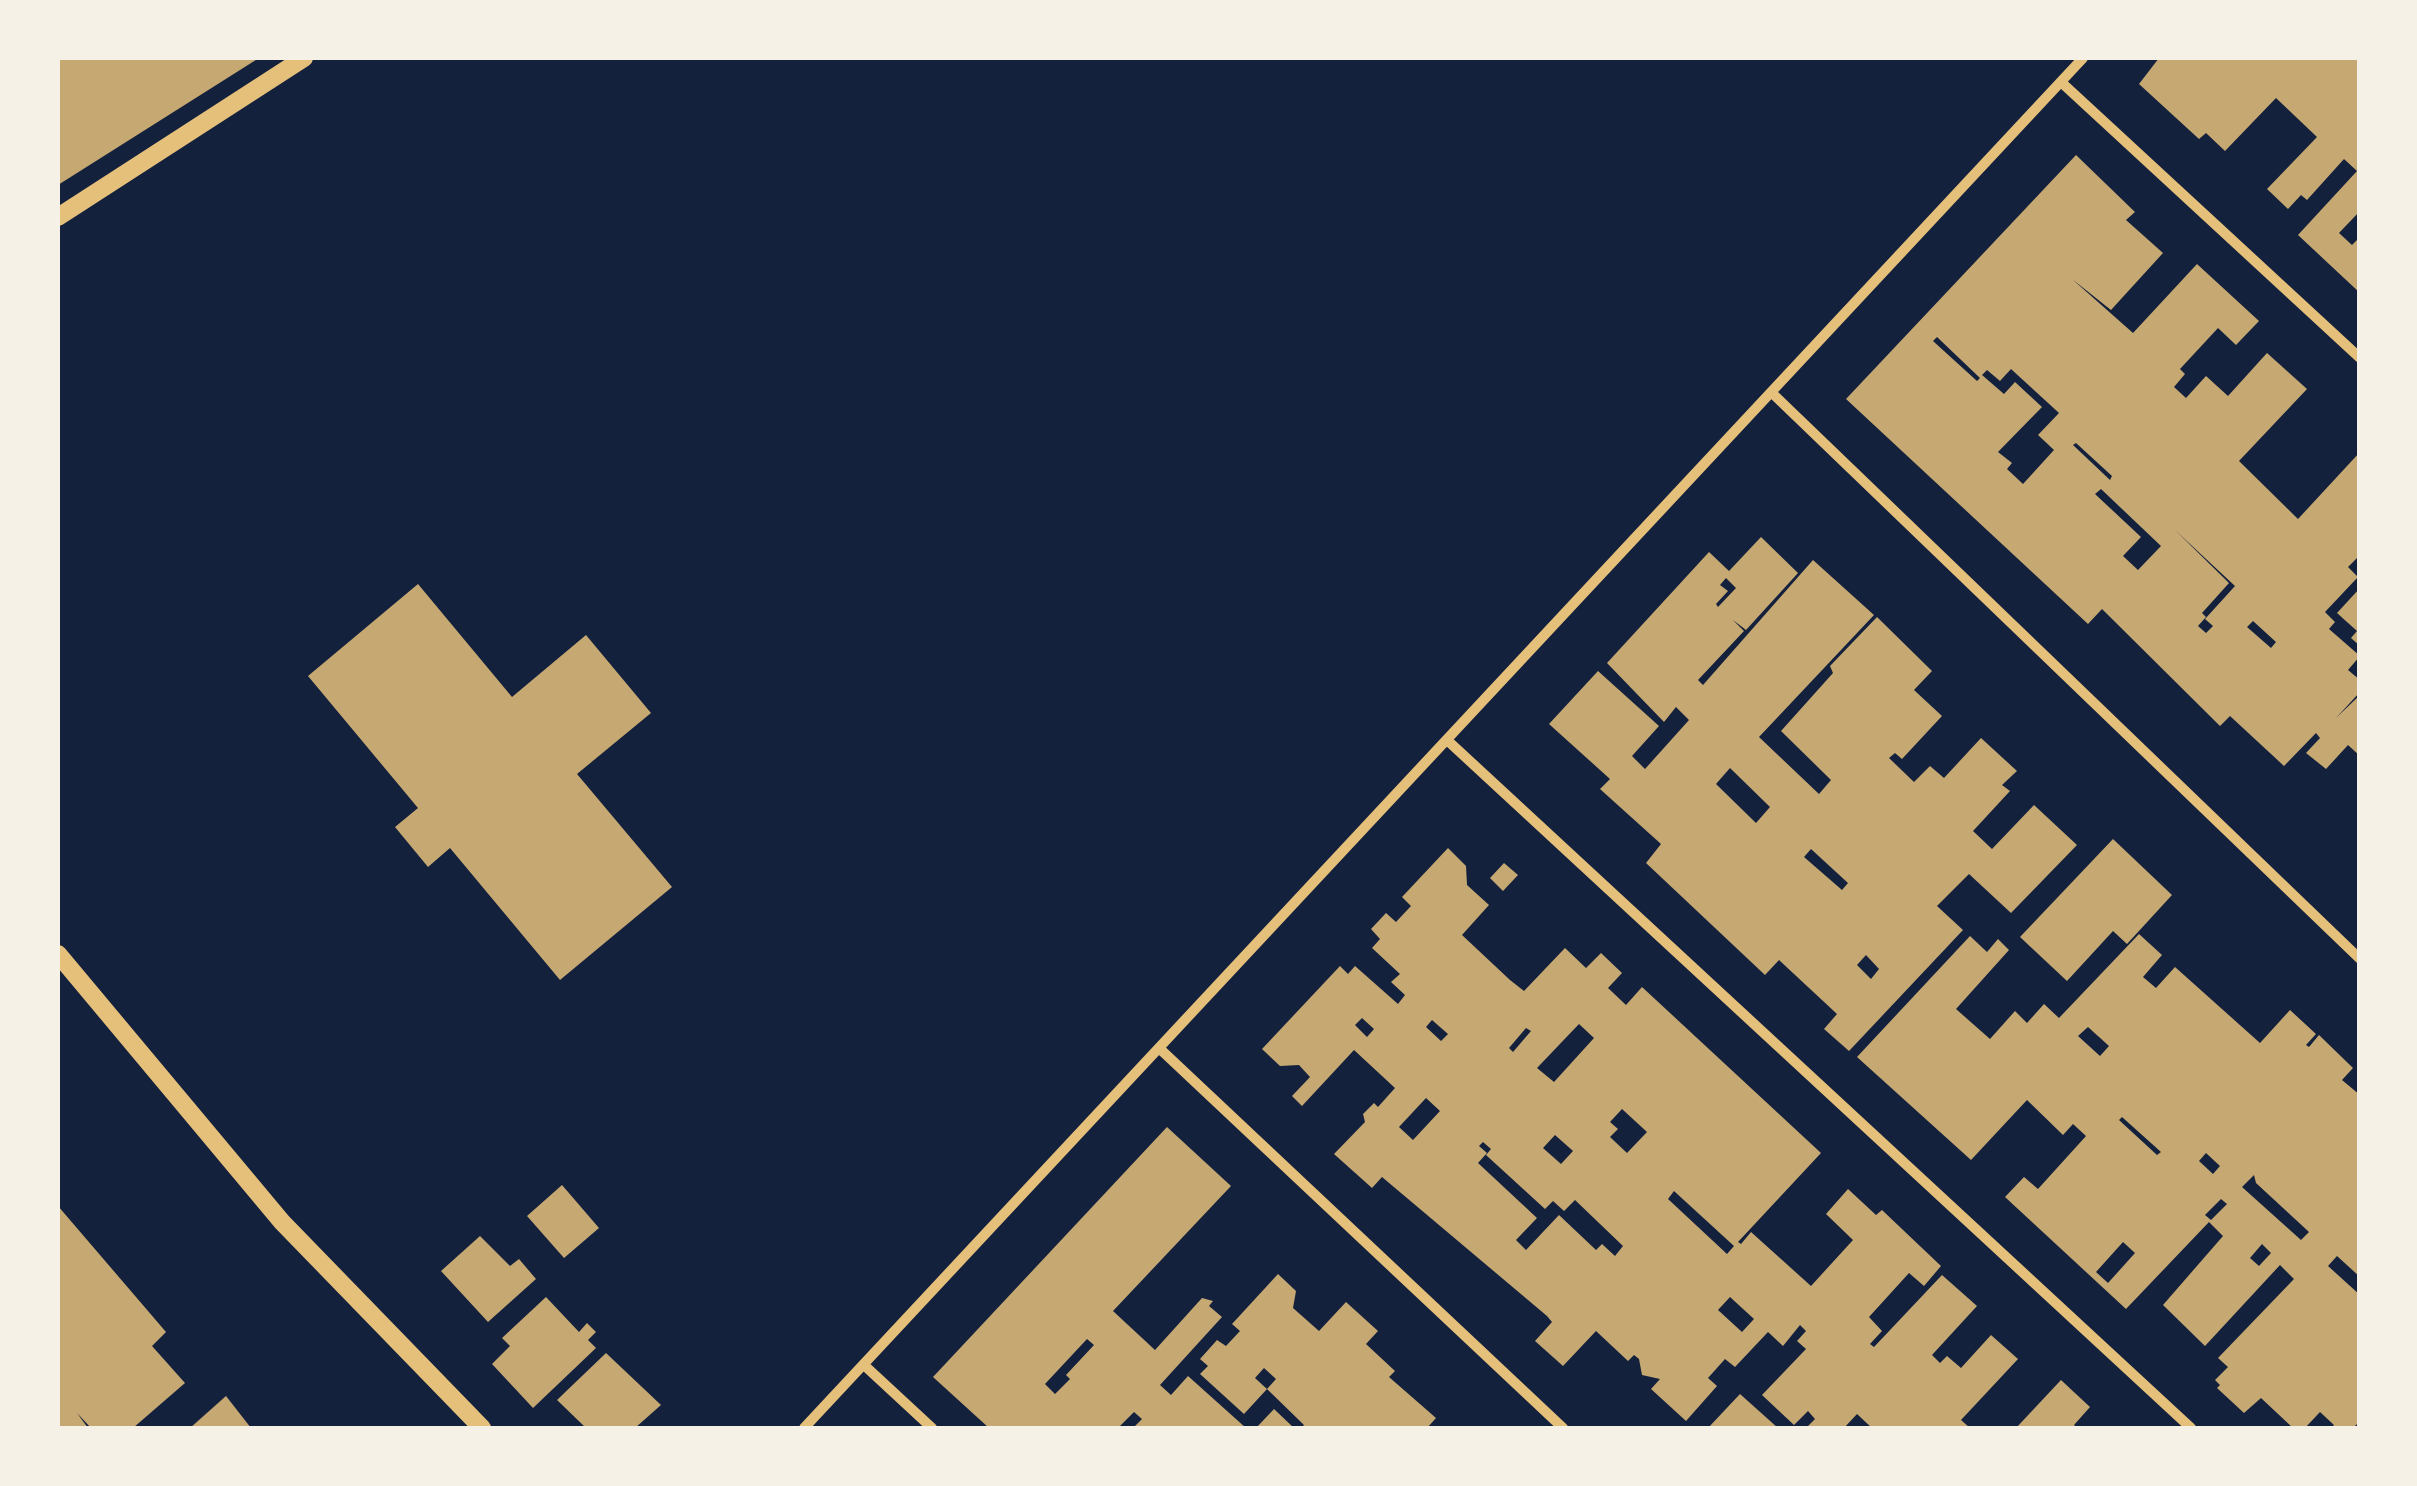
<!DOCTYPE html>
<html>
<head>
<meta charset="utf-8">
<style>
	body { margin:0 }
	#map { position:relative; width:2417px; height:1486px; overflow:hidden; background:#14213d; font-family:"Zilla Slab",serif }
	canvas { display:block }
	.frame { position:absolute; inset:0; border:60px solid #f6f1e7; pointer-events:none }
</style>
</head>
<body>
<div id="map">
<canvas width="2417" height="1486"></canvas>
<div class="frame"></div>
</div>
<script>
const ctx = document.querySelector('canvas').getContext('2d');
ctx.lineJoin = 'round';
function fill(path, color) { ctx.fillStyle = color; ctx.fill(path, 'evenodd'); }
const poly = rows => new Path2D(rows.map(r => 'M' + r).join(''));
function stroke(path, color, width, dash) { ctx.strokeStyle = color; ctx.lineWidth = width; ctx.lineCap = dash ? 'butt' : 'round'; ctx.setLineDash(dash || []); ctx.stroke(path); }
fill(poly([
	[58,58,259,58,58,185],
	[2159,58,2360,58,2360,211,2339,233,2352,245,2360,237,2360,293,2298,235,2357,171,2344,159,2307,200,2301,195,2288,209,2267,189,2317,137,2276,98,2225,151,2206,133,2199,139,2139,84],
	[2076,155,2135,212,2126,220,2163,253,2111,310,2072,279,2133,333,2197,264,2259,321,2236,345,2218,328,2180,369,2185,374,2174,387,2186,398,2206,376,2228,396,2267,353,2307,389,2239,461,2298,519,2360,452,2360,555,2348,567,2358,577,2325,612,2335,622,2329,629,2360,656,2348,670,2360,680,2360,692,2336,718,2360,695,2360,756,2348,745,2326,769,2306,753,2320,738,2316,733,2284,766,2230,716,2220,726,2102,609,2088,624,1846,399],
	[1937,337,1980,378,1977,381,1933,341],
	[2011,369,2059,413,2038,435,2054,450,2023,484,2007,469,2012,463,1998,452,2042,407,2015,382,2004,394,1982,375,1987,370,2000,381],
	[2076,443,2112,476,2110,480,2073,445],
	[2101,489,2161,546,2138,570,2123,556,2141,537,2095,494],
	[2175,530,2235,586,2205,619,2213,626,2206,633,2198,626,2206,617,2202,613,2229,583],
	[2253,621,2276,642,2271,648,2247,627],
	[1761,537,1798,573,1746,630,1733,620,1744,631,1698,680,1703,685,1813,560,1874,615,1759,737,1819,794,1831,780,1781,731,1833,673,1830,666,1877,617,1932,671,1914,690,1942,716,1902,759,1895,753,1889,758,1914,782,1930,766,1944,778,1981,738,2017,771,2002,785,2010,791,1973,831,1992,849,2034,805,2077,845,2011,913,1969,874,1937,906,1963,930,1849,1051,1824,1029,1837,1014,1779,960,1765,975,1646,863,1661,844,1600,789,1610,779,1549,724,1598,671,1659,726,1632,756,1645,769,1689,720,1676,707,1664,722,1607,663,1709,552,1729,571],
	[1726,578,1736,588,1718,607,1716,604,1728,591,1720,585],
	[1730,768,1770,807,1756,823,1716,784],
	[1811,849,1848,883,1842,890,1804,857],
	[1866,955,1879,969,1871,979,1857,965],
	[418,584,512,697,586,635,651,713,577,774,672,887,560,980,450,848,428,867,395,827,418,808,308,676],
	[2360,588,2360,646,2351,638,2357,631,2337,613],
	[2113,839,2172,895,2127,944,2113,931,2067,981,2020,937],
	[1448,848,1466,866,1467,885,1489,905,1462,935,1510,980,1524,991,1565,948,1586,968,1601,953,1622,973,1608,988,1626,1005,1642,987,1821,1153,1738,1242,1741,1244,1751,1232,1811,1286,1853,1240,1826,1214,1848,1189,1876,1215,1882,1210,1941,1266,1924,1286,1909,1273,1869,1317,1882,1331,1870,1344,1874,1347,1942,1275,1977,1306,1932,1355,1940,1363,1947,1356,1961,1368,1991,1335,2018,1359,1961,1420,1970,1428,1872,1428,1857,1414,1844,1428,1806,1428,1815,1419,1808,1411,1794,1425,1762,1395,1806,1349,1797,1341,1806,1331,1800,1325,1783,1346,1768,1332,1735,1367,1725,1359,1708,1378,1717,1386,1686,1421,1651,1389,1660,1379,1642,1375,1639,1359,1634,1355,1628,1361,1596,1331,1563,1366,1535,1341,1552,1322,1547,1316,1382,1177,1372,1188,1334,1154,1365,1122,1363,1114,1374,1103,1378,1107,1395,1088,1354,1050,1302,1106,1292,1096,1310,1077,1299,1065,1280,1066,1262,1049,1340,966,1348,974,1355,966,1398,1004,1405,995,1391,982,1400,974,1372,948,1380,939,1371,929,1386,913,1396,922,1411,906,1402,897],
	[1362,1018,1374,1029,1367,1037,1355,1025],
	[1432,1020,1448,1034,1441,1041,1426,1027],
	[1579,1024,1594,1038,1554,1082,1537,1068],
	[1526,1028,1531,1031,1513,1052,1509,1048],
	[1426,1098,1440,1111,1413,1140,1399,1127],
	[1622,1109,1647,1132,1627,1153,1610,1137,1618,1129,1610,1122],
	[1555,1135,1573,1151,1561,1164,1543,1148],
	[1483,1142,1491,1149,1486,1155,1545,1209,1553,1201,1564,1211,1575,1200,1623,1246,1615,1256,1602,1244,1596,1250,1559,1215,1526,1250,1516,1240,1537,1218,1478,1163,1487,1153,1479,1146],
	[1674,1191,1734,1246,1727,1254,1668,1199],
	[1730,1297,1754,1319,1742,1332,1718,1310],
	[1504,863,1518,875,1503,891,1490,878],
	[2139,934,2162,955,2143,977,2156,988,2175,967,2260,1043,2290,1010,2316,1034,2306,1045,2309,1047,2319,1035,2353,1068,2342,1080,2360,1095,2360,1277,2337,1256,2328,1266,2360,1295,2360,1421,2353,1428,2331,1428,2334,1425,2320,1412,2305,1428,2293,1428,2261,1398,2244,1413,2217,1388,2220,1385,2215,1380,2228,1367,2218,1358,2294,1279,2280,1265,2205,1346,2163,1305,2223,1236,2209,1222,2126,1309,2005,1197,2024,1177,2038,1189,2086,1136,2073,1124,2063,1135,2027,1100,1971,1160,1857,1057,1970,936,1987,952,1998,939,2009,950,1956,1009,1990,1039,2015,1011,2027,1023,2044,1004,2059,1018],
	[2088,1027,2109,1046,2100,1056,2078,1036],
	[2122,1117,2161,1152,2157,1155,2119,1120],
	[2206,1153,2220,1166,2213,1174,2199,1161],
	[2254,1175,2256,1183,2309,1232,2301,1240,2242,1187],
	[2221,1199,2227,1204,2211,1220,2205,1215],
	[2123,1242,2135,1253,2108,1283,2096,1272],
	[2262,1244,2271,1253,2259,1266,2250,1258],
	[1167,1127,1231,1186,1113,1311,1155,1350,1202,1298,1213,1301,1209,1306,1222,1317,1160,1385,1171,1395,1188,1376,1246,1428,1133,1428,1142,1419,1134,1412,1118,1428,989,1428,933,1377],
	[1087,1339,1094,1345,1066,1375,1070,1379,1055,1394,1045,1384],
	[562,1185,599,1228,564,1258,527,1216],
	[58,1206,166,1332,152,1346,185,1383,133,1428,91,1428,77,1413,88,1428,58,1428],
	[480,1236,510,1266,519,1259,536,1279,488,1322,441,1271],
	[1278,1274,1296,1291,1293,1308,1319,1331,1346,1302,1378,1331,1366,1344,1395,1371,1389,1377,1436,1418,1427,1428,1301,1428,1304,1425,1267,1389,1276,1379,1264,1368,1255,1378,1267,1389,1244,1414,1200,1374,1208,1366,1200,1359,1217,1340,1226,1346,1240,1331,1232,1324],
	[546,1297,579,1332,587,1323,596,1332,588,1340,596,1348,533,1408,492,1364,510,1346,502,1338],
	[606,1353,661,1405,635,1428,586,1428,557,1400],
	[2061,1380,2090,1407,2074,1425,2077,1428,2016,1428],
	[1740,1394,1778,1428,1708,1428],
	[226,1396,251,1428,190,1428],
	[1274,1409,1294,1428,1256,1428]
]), '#c6a872');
stroke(poly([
	[2061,82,2360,358],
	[1771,392,2360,959],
	[1447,740,2191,1428],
	[1159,1048,1563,1428],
	[864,1365,932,1428],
	[804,1428,2083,58]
]), '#e5c07b', 10);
stroke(poly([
	[58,217,304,58],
	[58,954,282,1222,482,1428]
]), '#e5c07b', 18);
</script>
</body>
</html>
